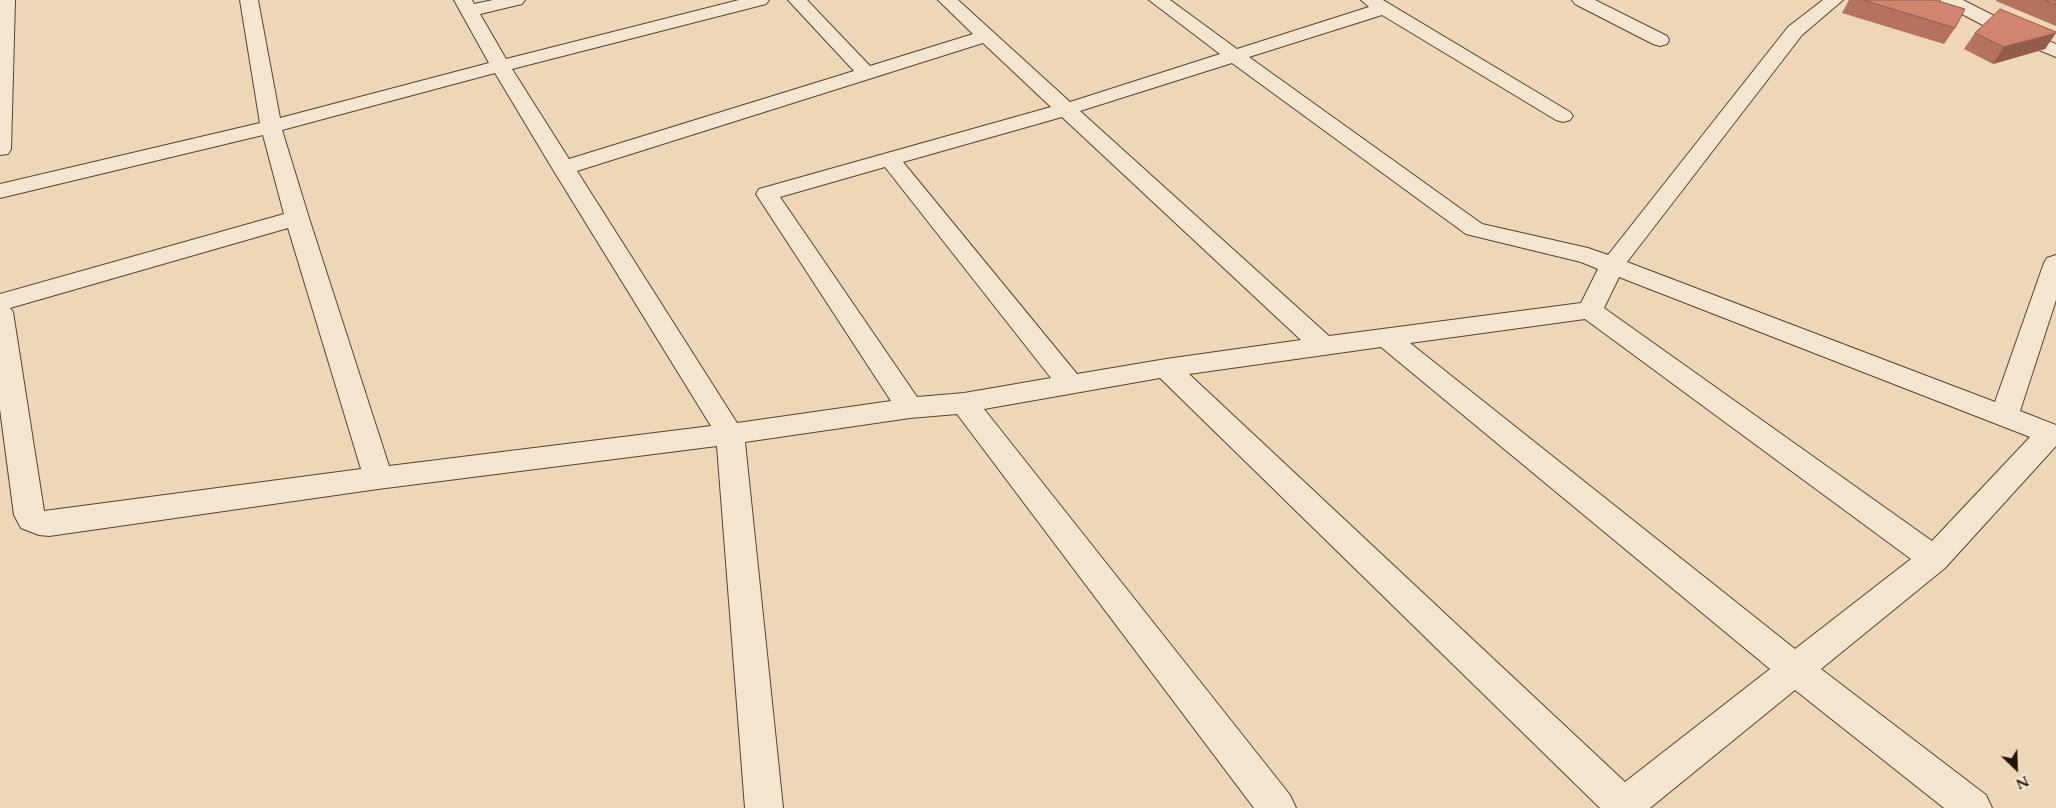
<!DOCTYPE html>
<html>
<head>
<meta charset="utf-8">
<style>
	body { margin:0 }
	#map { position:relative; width:2056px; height:808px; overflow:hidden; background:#eed7b7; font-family:Cardo,serif }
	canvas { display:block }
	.north { position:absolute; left:1991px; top:743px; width:50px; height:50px; -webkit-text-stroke:4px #f4e5d0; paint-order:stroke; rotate:156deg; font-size:14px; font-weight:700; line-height:20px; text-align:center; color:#211306 }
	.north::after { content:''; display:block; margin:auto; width:18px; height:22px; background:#211306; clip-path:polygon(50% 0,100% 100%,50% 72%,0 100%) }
</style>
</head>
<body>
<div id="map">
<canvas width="2056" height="808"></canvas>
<div class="north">N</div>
</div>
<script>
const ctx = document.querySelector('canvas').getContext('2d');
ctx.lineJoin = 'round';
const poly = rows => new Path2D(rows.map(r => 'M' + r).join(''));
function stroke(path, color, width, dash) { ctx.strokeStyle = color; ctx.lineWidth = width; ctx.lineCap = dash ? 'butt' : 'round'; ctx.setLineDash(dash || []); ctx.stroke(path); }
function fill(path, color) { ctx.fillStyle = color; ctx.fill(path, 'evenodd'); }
const minor = poly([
	[0,0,15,0,11,149,8,154,0,155,0,0],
	[240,0,258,0,280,118,489,63,454,0,472,0,474,4,493,0,525,0,522,4,480,14,506,59,739,0,769,0,766,4,512,69,569,159,854,71,788,0,807,0,870,66,973,34,938,0,958,0,1070,102,1220,54,1149,0,1170,0,1237,49,1369,7,1361,0,1383,0,1570,112,1573,116,1570,120,1563,122,1556,120,1382,15,1249,57,1482,224,1588,248,1608,255,1788,27,1823,0,1843,0,1802,35,1627,262,1995,402,2044,263,2047,258,2056,255,2056,300,2020,411,2056,425,2056,446,1945,568,1821,669,1986,795,1992,808,1944,808,1795,690,1650,808,1600,808,1160,378,984,409,1290,795,1296,808,1254,808,957,414,910,418,745,442,783,808,745,808,717,446,378,489,49,536,39,535,21,528,14,515,0,409,0,294,284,214,263,135,0,198,0,184,260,123,240,0],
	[983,43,1051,107,759,189,756,194,891,401,737,423,577,171,983,43],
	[1232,63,1466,234,1581,262,1598,269,1581,303,1329,336,1080,111,1232,63],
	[495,73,552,168,711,426,389,466,309,218,282,130,495,73],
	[1062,117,1301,340,1166,359,1077,374,903,162,1062,117],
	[885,167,1051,378,964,393,917,397,780,197,885,167],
	[288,228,361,469,44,511,13,312,10,308,288,228],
	[1619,277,2030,437,1932,541,1604,308,1619,277],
	[1585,319,1911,559,1795,649,1410,343,1585,319],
	[1381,347,1770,669,1625,782,1189,374,1381,347],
	[1572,0,1595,0,1667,36,1669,40,1667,44,1660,46,1653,44,1575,4,1572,0],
	[1940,0,1963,0,2012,25,2056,44,2056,57,1998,33,1943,4,1940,0]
]);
stroke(minor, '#544432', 2);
fill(minor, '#f4e5d0');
fill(poly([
	[1849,0,1935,0,1955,28,1944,44,1842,13],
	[1996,0,2056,0,2056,26,1996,1],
	[2056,32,2045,49,1993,64,1964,49,1975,33]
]), '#b4725f');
fill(poly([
	[2056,33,2045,49,1993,64,2004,47]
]), '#925c4d');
const building = poly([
	[1863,0,1935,0,1965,9,1955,28,1863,0],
	[2045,0,2056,0,2056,5,2045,0],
	[2000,9,2056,32,2056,33,2004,47,1975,33,2000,9]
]);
fill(building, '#d1846e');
stroke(building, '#925c4d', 1);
</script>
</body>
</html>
